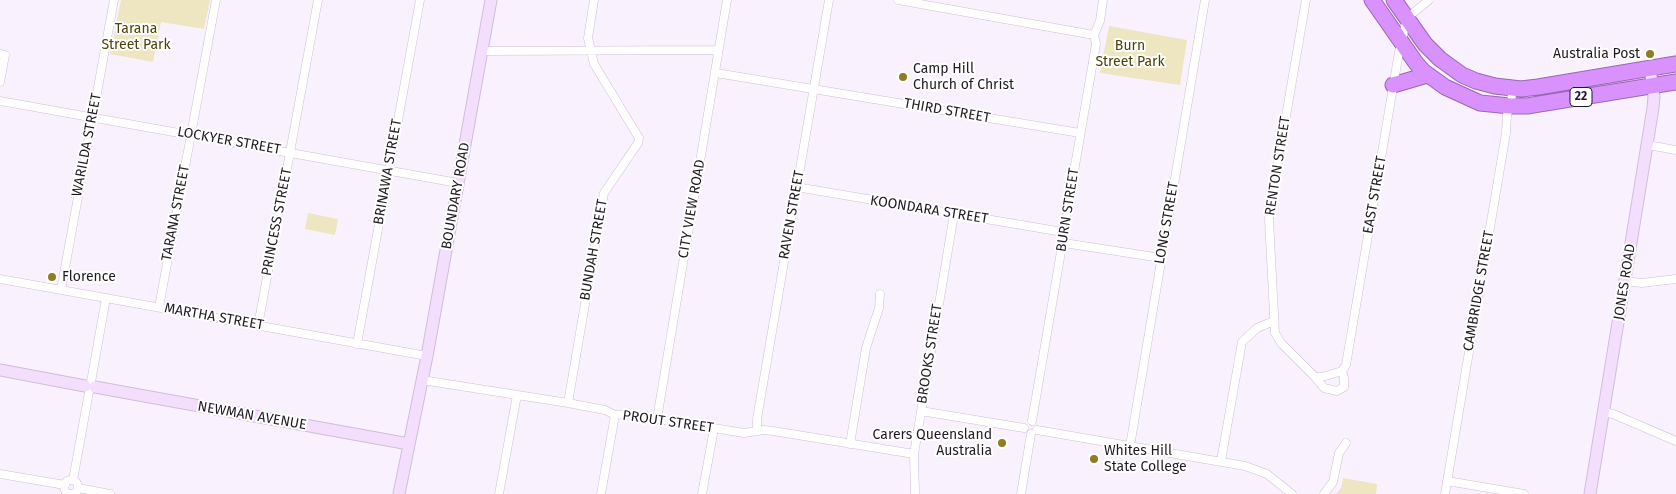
<!DOCTYPE html>
<html>
<head>
<meta charset="utf-8">
<style>
	body { margin:0 }
	canvas { display:block; background:#f9f2fe }
</style>
</head>
<body>
<canvas width="1676" height="494"></canvas>
<script>
const ctx = document.querySelector('canvas').getContext('2d');
ctx.lineJoin = 'round';
function fill(path, color) { ctx.fillStyle = color; ctx.fill(path, 'evenodd'); }
const poly = rows => new Path2D(rows.map(r => 'M' + r).join(''));
function stroke(path, color, width, dash) { ctx.strokeStyle = color; ctx.lineWidth = width; ctx.lineCap = dash ? 'butt' : 'round'; ctx.setLineDash(dash || []); ctx.stroke(path); }
function write(font, color, halo, rows, align = 'center') {
  ctx.font = font + ' "Fira Sans",sans-serif'; ctx.lineWidth = 4; ctx.setLineDash([]); ctx.textBaseline = 'middle'; ctx.strokeStyle = halo; ctx.fillStyle = color; for (const [text, x, y, turn = 0] of rows) {
    ctx.save(); ctx.translate(x, y); ctx.rotate((+turn || 0) * Math.PI / 180); ctx.textAlign = isNaN(turn) ? turn : align; if (halo) ctx.strokeText(text, 0, 0); ctx.fillText(text, 0, 0); ctx.restore();
  }
}
fill(poly([
	[121,0,210,0,204,29,161,22,153,62,110,54],
	[1109,26,1187,40,1180,85,1100,73],
	[308,213,338,219,335,235,305,229],
	[1343,478,1377,484,1376,494,1336,494,1341,488]
]), '#ede6c0');
const street = poly([
	[898,0,1094,35],
	[1306,0,1270,209,1269,220,1275,333,1281,343,1315,377,1322,377,1342,371],
	[481,51,718,50],
	[0,54,5,55,0,82],
	[716,73,1080,133],
	[0,101,458,183],
	[1648,145,1676,150],
	[796,187,1063,232],
	[1064,243,1161,258],
	[0,279,427,356],
	[1625,281,1642,283,1676,279],
	[61,290,114,0],
	[159,307,216,0],
	[258,326,318,0],
	[357,344,420,0],
	[1342,371,1346,365,1399,52,1407,18,1429,0],
	[1315,377,1324,388,1337,391,1344,387,1344,378,1342,371],
	[422,380,568,403,605,410,615,415,628,414,744,433,764,430,773,431,914,454],
	[91,382,106,298],
	[568,403,604,193,638,143,639,138,594,64,588,38,594,0],
	[921,411,1024,428],
	[1603,412,1613,414,1676,441],
	[657,419,727,0],
	[1032,421,1062,246,1064,243,1063,232,1066,218,1096,44,1094,35,1100,21,1103,0],
	[1037,430,1245,466,1267,474,1292,494],
	[757,431,757,419,829,0],
	[850,444,866,348,879,308,880,294],
	[1130,446,1205,0],
	[1221,461,1242,342,1257,328,1274,321],
	[0,474,65,485],
	[73,480,89,392],
	'64 487a7 7 0 1 1 14 0a7 7 0 1 1-14 0Z',
	[1447,481,1524,494],
	[78,488,110,494],
	[499,494,517,395],
	[601,494,615,415],
	[702,494,714,429],
	[915,494,914,454,954,214],
	[1021,494,1031,434],
	[1324,494,1333,482,1339,453,1346,443],
	[1445,494,1506,133,1507,115,1511,101,1513,88]
]);
const secondary = poly([
	[0,370,85,386],
	[95,387,409,444],
	[399,494,427,356,491,0],
	[1590,494,1653,108,1654,96,1650,69]
]);
const highway = poly([
	[1372,0,1416,63,1423,71,1445,87,1480,103,1510,106,1527,106,1676,82],
	[1394,0,1425,44,1440,59,1462,75,1476,81,1495,86,1521,89,1538,87,1676,64],
	[1393,85,1427,75]
]);
stroke(street, '#cfbdda', 9);
stroke(secondary, '#cfbdda', 13);
stroke(highway, '#9968b1', 17);
stroke(street, '#fff', 8);
stroke(secondary, '#f4defe', 11);
stroke(highway, '#d992fd', 15);
for (const [x, y, r, color] of [
	[1650,54,5,"#8e7d23"],
	[903,77,5,"#8e7d23"],
	[52,277,5,"#8e7d23"],
	[1002,443,5,"#8e7d23"],
	[1094,459,5,"#8e7d23"]
]) { const dot = new Path2D(); dot.arc(x, y, r, 0, 2 * Math.PI); ctx.fillStyle = color; ctx.fill(dot); stroke(dot, '#fff', 2); }
for (const [x, y, w] of [
	[1581,97,22]
]) { const box = new Path2D(); box.roundRect(x - w / 2, y - 9.5, w, 19, 4); ctx.fillStyle = '#fff'; ctx.fill(box); stroke(box, '#211a25', 1); }
write('bold 12px', '#211a25', null, [
	["22",1581,97]
]);
write('14px', '#4c4207', '#fff', [
	["Tarana",136,29],
	["Street Park",136,45],
	["Burn",1130,46],
	["Street Park",1130,62]
]);
write('14px', '#211a25', '#fff', [
	["Australia Post",1640,54,"right"],
	["Camp Hill",913,69],
	["Church of Christ",913,85],
	["Florence",62,277],
	["Carers Queensland",992,435,"right"],
	["Australia",992,451,"right"],
	["Whites Hill",1104,451],
	["State College",1104,467]
], 'left');
write('14px', '#211a25', '#fff', [
	["THIRD STREET",947,111,10],
	["LOCKYER STREET",229,141,10],
	["WARILDA STREET",87,145,-79],
	["RENTON STREET",1278,166,-81],
	["BRINAWA STREET",388,172,-80],
	["EAST STREET",1375,195,-80],
	["BOUNDARY ROAD",456,196,-80],
	["CITY VIEW ROAD",692,209,-80],
	["KOONDARA STREET",929,210,9],
	["BURN STREET",1068,210,-81],
	["TARANA STREET",176,213,-79],
	["RAVEN STREET",792,215,-80],
	["PRINCESS STREET",277,222,-79],
	["LONG STREET",1167,223,-80],
	["BUNDAH STREET",594,250,-80],
	["JONES ROAD",1625,282,-81],
	["CAMBRIDGE STREET",1479,291,-80],
	["MARTHA STREET",214,317,10],
	["BROOKS STREET",930,354,-81],
	["NEWMAN AVENUE",252,416,10],
	["PROUT STREET",668,422,8]
]);
</script>
</body>
</html>
